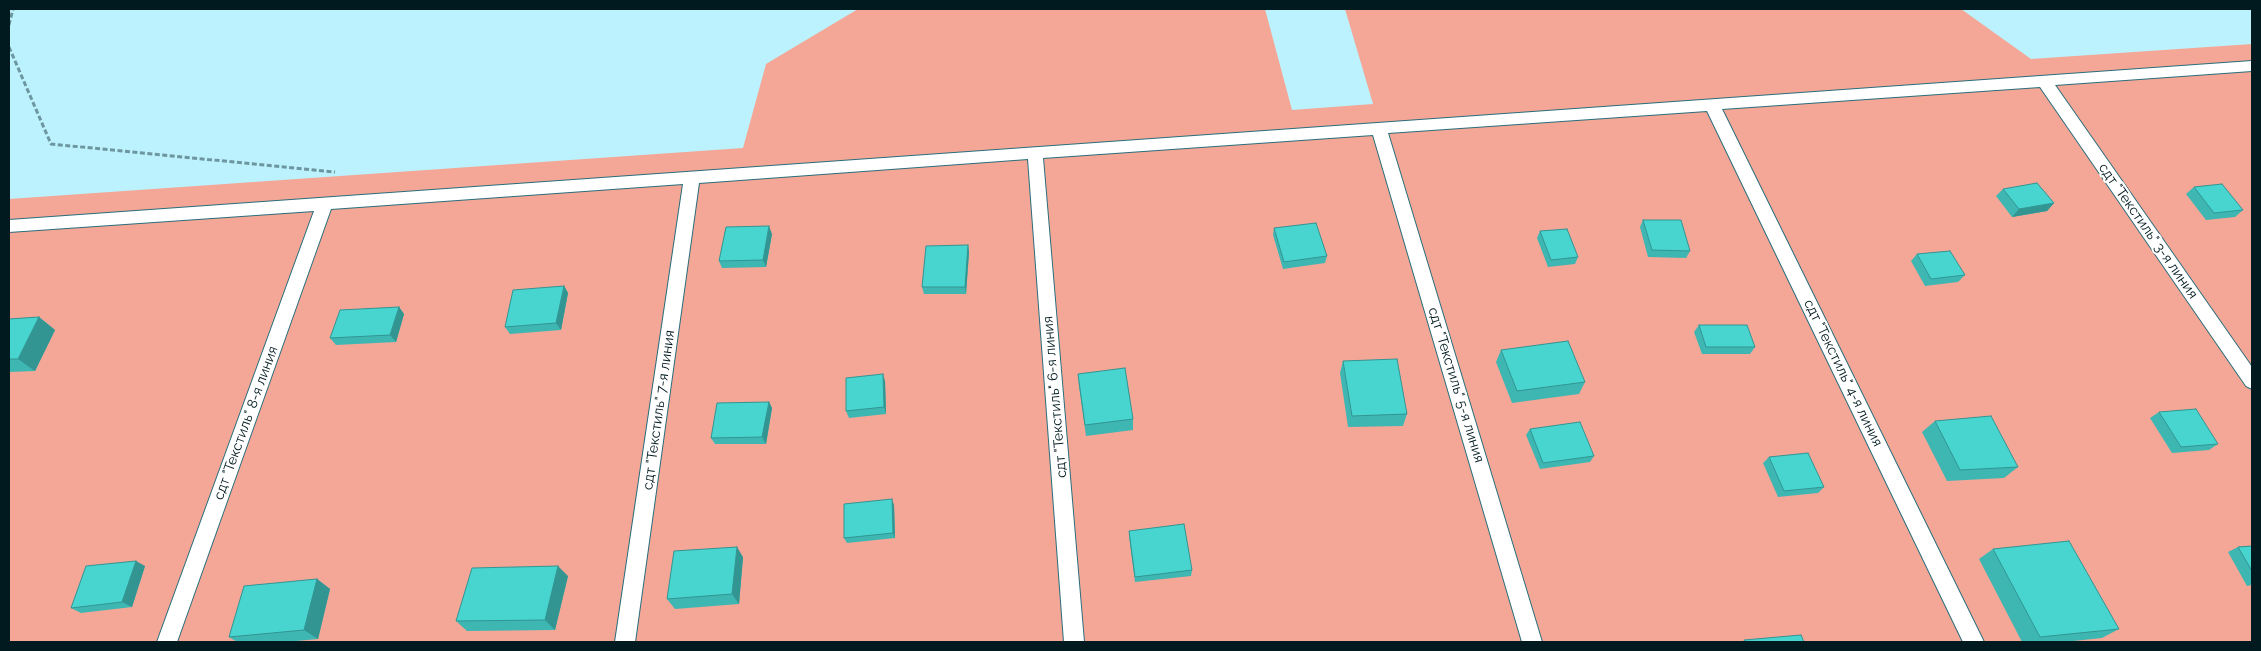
<!DOCTYPE html>
<html>
<head>
<meta charset="utf-8">
<style>
	body { margin:0 }
	#map { position:relative; width:2261px; height:651px; overflow:hidden; background:#bcf2fd; font-family:Raleway,sans-serif }
	canvas { display:block }
	.frame { position:absolute; inset:0; border:10px solid #001a1f; pointer-events:none }
</style>
</head>
<body>
<div id="map">
<canvas width="2261" height="651"></canvas>
<div class="frame"></div>
</div>
<script>
const ctx = document.querySelector('canvas').getContext('2d');
ctx.lineJoin = 'round';
function fill(path, color) { ctx.fillStyle = color; ctx.fill(path, 'evenodd'); }
const poly = rows => new Path2D(rows.map(r => 'M' + r).join(''));
function stroke(path, color, width, dash) { ctx.strokeStyle = color; ctx.lineWidth = width; ctx.lineCap = dash ? 'butt' : 'round'; ctx.setLineDash(dash || []); ctx.stroke(path); }
function write(font, color, halo, rows, align = 'center') {
  ctx.font = font + ' Raleway,sans-serif'; ctx.lineWidth = 4; ctx.setLineDash([]); ctx.textBaseline = 'middle'; ctx.strokeStyle = halo; ctx.fillStyle = color; for (const [text, x, y, turn = 0] of rows) {
    ctx.save(); ctx.translate(x, y); ctx.rotate((+turn || 0) * Math.PI / 180); ctx.textAlign = isNaN(turn) ? turn : align; if (halo) ctx.strokeText(text, 0, 0); ctx.fillText(text, 0, 0); ctx.restore();
  }
}
fill(poly([
	[858,9,1265,9,1292,110,1373,104,1345,9,1961,9,2031,59,2252,44,2252,642,9,642,9,199,743,148,766,64]
]), '#f4a797');
const lane = poly([
	[2252,61,2252,71,2055,85,2252,367,2252,389,2246,386,2040,87,1722,109,1984,642,1963,642,1707,111,1388,133,1542,642,1522,642,1373,135,1043,158,1084,642,1064,642,1028,159,699,183,635,642,615,642,683,184,331,209,177,642,157,642,314,211,9,232,9,220,2252,61]
]);
stroke(lane, '#296e7b', 2);
stroke(poly([
	[9,25,13,9],
	[9,47,51,144,335,172]
]), '#6d97a0', 3, [5, 2.5]);
fill(lane, '#fff');
fill(poly([
	[2194,187,2243,210,2235,217,2206,220,2186,194],
	[2003,189,2054,203,2047,211,2012,217,1996,196],
	[1643,220,1690,251,1686,258,1648,257,1640,227],
	[1274,228,1327,256,1325,263,1283,269,1273,235],
	[1540,231,1578,257,1575,264,1548,267,1537,238],
	[772,234,766,267,722,268,719,261],
	[968,245,969,252,966,294,924,294,922,287],
	[1917,254,1965,275,1958,282,1925,286,1911,261],
	[564,286,568,293,561,330,510,334,505,327],
	[399,307,404,314,396,342,336,345,330,338],
	[39,317,55,330,35,371,9,372,9,319],
	[1699,325,1755,347,1750,354,1702,354,1694,332],
	[1501,350,1585,382,1579,394,1512,403,1496,362],
	[1343,361,1407,414,1403,426,1348,427,1340,373],
	[1078,374,1133,419,1133,430,1086,436,1079,386],
	[885,381,886,414,849,418,846,411],
	[769,402,772,408,766,444,715,444,711,438],
	[2159,412,2218,444,2209,450,2172,453,2150,418],
	[1935,421,2018,467,2004,478,1947,481,1922,432],
	[1530,429,1594,456,1590,462,1540,469,1526,435],
	[1769,457,1824,487,1818,493,1778,497,1763,463],
	[894,505,895,538,847,543,844,538],
	[1129,531,1192,570,1191,576,1135,582,1129,536],
	[2252,546,2252,585,2247,586,2228,552,2238,547],
	[1993,549,2119,629,2102,638,2064,642,2022,642,1979,559],
	[743,557,739,604,675,609,667,599],
	[145,566,132,607,81,613,71,608],
	[568,576,555,630,467,631,456,621],
	[317,579,330,589,318,639,286,642,237,642,229,637]
]), '#3eb7b3');
fill(poly([
	[2054,203,2047,211,2012,217,2019,209],
	[769,226,772,234,766,267,763,260],
	[968,245,969,252,966,294,965,287],
	[564,286,568,293,561,330,556,323],
	[399,307,404,314,396,342,390,335],
	[39,317,55,330,35,371,18,359],
	[883,374,885,381,886,414,884,407],
	[769,402,772,408,766,444,762,437],
	[892,499,894,505,895,538,893,533],
	[737,547,743,557,739,604,732,594],
	[136,561,145,566,132,607,122,602],
	[558,566,568,576,555,630,545,620],
	[317,579,330,589,318,639,304,630]
]), '#329592');
const building = poly([
	[2037,183,2054,203,2019,209,2003,189,2037,183],
	[2222,184,2243,210,2214,213,2194,187,2222,184],
	[1643,220,1681,220,1690,251,1652,250,1643,220],
	[1316,223,1327,256,1284,262,1274,228,1316,223],
	[769,226,763,260,719,261,726,227,769,226],
	[1567,229,1578,257,1551,260,1540,231,1567,229],
	[968,245,965,287,922,287,926,246,968,245],
	[1950,251,1965,275,1931,279,1917,254,1950,251],
	[564,286,556,323,505,327,513,290,564,286],
	[399,307,390,335,330,338,340,310,399,307],
	[39,317,18,359,9,359,9,319,39,317],
	[1699,325,1747,325,1755,347,1706,347,1699,325],
	[1568,341,1585,382,1517,391,1501,350,1568,341],
	[1397,359,1407,414,1352,416,1343,361,1397,359],
	[1125,368,1133,419,1085,425,1078,374,1125,368],
	[883,374,884,407,846,411,846,378,883,374],
	[769,402,762,437,711,438,717,403,769,402],
	[2196,409,2218,444,2181,447,2159,412,2196,409],
	[1991,416,2018,467,1960,470,1935,421,1991,416],
	[1580,422,1594,456,1543,463,1530,429,1580,422],
	[1808,453,1824,487,1784,491,1769,457,1808,453],
	[892,499,893,533,844,538,844,504,892,499],
	[1184,524,1192,570,1135,577,1129,531,1184,524],
	[2069,541,2119,629,2040,637,1993,549,2069,541],
	[2252,546,2252,571,2238,547,2252,546],
	[737,547,732,594,667,599,674,551,737,547],
	[136,561,122,602,71,608,86,566,136,561],
	[558,566,545,620,456,621,472,568,558,566],
	[317,579,304,630,229,637,244,586,317,579],
	[1801,635,1804,642,1745,642,1744,640,1801,635]
]);
fill(building, '#48d5d0');
stroke(building, '#329592', 1);
write('14px', '#001a1f', '#fff', [
	["сдт \"Текстиль\" 3-я линия",2148,231,55],
	["сдт \"Текстиль\" 4-я линия",1843,373,64],
	["сдт \"Текстиль\" 5-я линия",1456,385,73],
	["сдт \"Текстиль\" 6-я линия",1055,397,-95],
	["сдт \"Текстиль\" 7-я линия",659,410,-82],
	["сдт \"Текстиль\" 8-я линия",246,423,-70]
]);
</script>
</body>
</html>
